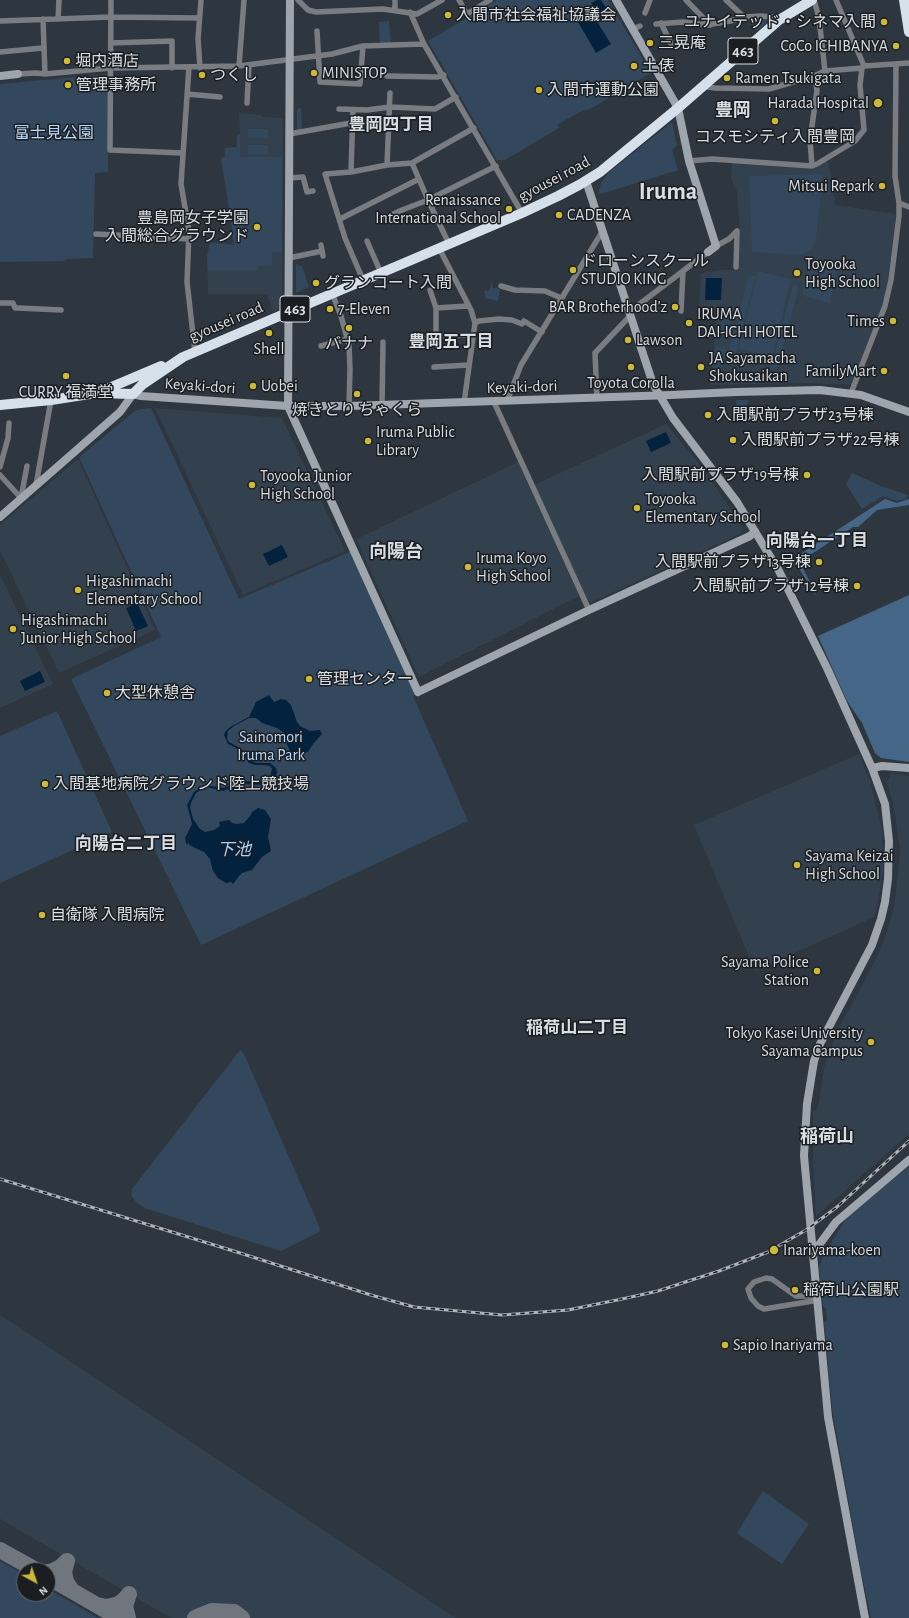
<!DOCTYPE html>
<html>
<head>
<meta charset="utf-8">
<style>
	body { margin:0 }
	#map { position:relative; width:909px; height:1618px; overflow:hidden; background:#2e363f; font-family:"Alegreya Sans",sans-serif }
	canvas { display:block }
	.north { position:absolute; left:16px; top:1562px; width:40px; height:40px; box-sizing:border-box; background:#1a1e21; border:1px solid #666b6f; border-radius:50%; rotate:140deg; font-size:11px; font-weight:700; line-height:16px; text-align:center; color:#d9dee4 }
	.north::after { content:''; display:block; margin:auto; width:14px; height:18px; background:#cdb938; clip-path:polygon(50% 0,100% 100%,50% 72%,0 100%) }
</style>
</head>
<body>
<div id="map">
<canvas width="909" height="1618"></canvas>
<div class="north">N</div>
</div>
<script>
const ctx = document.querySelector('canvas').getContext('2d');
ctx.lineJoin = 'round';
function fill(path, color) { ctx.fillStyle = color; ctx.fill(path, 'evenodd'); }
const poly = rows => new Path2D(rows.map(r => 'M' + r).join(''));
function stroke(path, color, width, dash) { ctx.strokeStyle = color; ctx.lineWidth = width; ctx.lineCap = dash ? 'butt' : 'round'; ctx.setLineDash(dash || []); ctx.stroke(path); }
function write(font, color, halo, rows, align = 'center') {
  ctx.font = font + ' "Alegreya Sans","Noto Sans JP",sans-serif'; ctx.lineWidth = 3; ctx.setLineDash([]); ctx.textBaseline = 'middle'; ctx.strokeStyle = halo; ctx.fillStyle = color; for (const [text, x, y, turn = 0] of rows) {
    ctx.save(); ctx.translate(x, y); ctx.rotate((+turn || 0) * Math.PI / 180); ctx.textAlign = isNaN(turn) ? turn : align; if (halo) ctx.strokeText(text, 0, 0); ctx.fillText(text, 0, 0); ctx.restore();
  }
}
fill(poly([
	[239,113,261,115,262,117,283,118,282,303,277,311,273,313,267,294,208,294,207,257,210,242,234,244,221,158,225,157,224,148,237,147,237,134,240,134],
	[828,160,836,205,896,214,887,289,881,311,852,385,809,383,710,385,717,310,699,309,701,273,722,270,737,270,740,230,737,191,731,179,732,162,813,169],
	[155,408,282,418,345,551,243,595],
	[666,424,701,466,743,527,740,534,590,603,587,600,534,485],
	[78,459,155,630,59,673,0,551,0,525],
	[518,462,579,596,419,677,356,539],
	[0,575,53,684,0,708],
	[859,754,870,781,882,830,883,872,877,908,874,917,755,971,694,825],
	[892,773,909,776,909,1134,816,1216,813,1168,813,1112,818,1108,824,1067,838,1029,872,967,881,947,888,929,895,902,900,850,895,813,887,781],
	[0,1315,456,1618,171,1618,0,1519]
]), '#33404d');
fill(poly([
	[497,0,608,0,651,73,592,108,578,113,557,125,559,128,505,160,497,160,428,41],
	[754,18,769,18,770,20,756,31,750,21],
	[389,21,391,44,380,44,379,22],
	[109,74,108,171,107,172,95,173,93,258,65,259,65,261,0,262,0,84],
	[301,108,302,130,297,131,297,109],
	[672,122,677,145,672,150,678,170,598,195,601,183,608,173],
	[248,129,268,129,268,138,248,138],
	[237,135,240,135,240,157,282,157,282,253,272,252,272,266,258,266,258,270,208,270,207,257,210,243,234,245,230,211,221,158,225,157,225,148,237,147],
	[248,145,268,145,268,154,248,154],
	[823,174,816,240,811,250,800,255,752,252,749,176],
	[296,264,302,266,309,287,296,293],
	[809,265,811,265,835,270,836,274,830,303,803,296,802,294],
	[758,271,791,279,772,357,739,348],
	[749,275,756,276,734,360,727,358],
	[492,282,493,288,500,289,498,301,485,298,484,290,489,291],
	[793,284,799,286,777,369,771,368],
	[723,313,732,315,727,336,718,334],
	[717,346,726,348,721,369,712,367],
	[736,400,749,400,740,419,737,412],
	[151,408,239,599,352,551,418,693,413,696,468,821,201,945,71,679,161,637,79,457,136,410],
	[852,473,881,486,908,495,908,496,906,499,897,501,883,496,862,509,846,484],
	[57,711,112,832,0,883,0,736],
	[240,1050,244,1054,319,1226,320,1231,317,1233,281,1251,144,1208,136,1202,131,1195,132,1189],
	[909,1166,909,1618,871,1618,860,1566,832,1408,824,1322,827,1320,826,1309,823,1306,819,1268,822,1258,847,1217],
	[763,1491,809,1524,782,1564,737,1533],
	[0,1561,24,1575,24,1594,48,1594,48,1589,98,1618,0,1618]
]), '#34485d');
fill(poly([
	[885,499,897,503,909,499,909,505,877,510,858,527,853,527,804,559,799,560,817,597,798,567,791,564,785,564],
	[909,595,909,762,881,758,875,753,862,723,847,701,818,636]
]), '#466687');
fill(poly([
	[597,0,601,0,607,9,598,14,591,3],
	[588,7,611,44,596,53,574,15],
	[706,278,722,278,721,300,705,300],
	[666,432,671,443,651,452,646,441],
	[282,545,288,557,269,566,263,554],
	[137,603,148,626,136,631,126,608],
	[40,671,45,682,25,691,20,681],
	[269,695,274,702,281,699,286,700,291,705,297,722,300,726,310,731,320,730,322,734,313,744,308,752,298,755,290,751,288,747,283,732,277,728,262,723,256,718,249,718,234,726,228,731,227,739,229,742,240,748,252,761,256,763,270,763,276,768,277,773,274,781,270,784,266,785,241,784,223,791,207,787,203,788,196,793,191,803,190,807,193,819,200,829,205,832,214,830,220,826,219,822,229,820,232,823,237,824,244,823,250,816,252,812,258,808,265,810,271,819,268,837,271,851,262,857,252,870,242,873,239,876,233,884,231,882,226,883,218,878,213,871,210,859,204,852,191,846,188,843,187,845,186,843,185,838,192,824,187,805,194,792,204,785,224,788,244,781,263,782,270,777,272,769,270,766,264,765,255,765,249,763,240,750,228,744,224,735,225,732,230,727,249,717,256,702]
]), '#03223e');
stroke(poly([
	[0,1550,36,1570],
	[48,1572,53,1571,61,1567,67,1561,64,1572,66,1581,72,1591],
	[48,1577,119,1618],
	[97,1605,107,1607,119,1604,125,1599,129,1594,125,1606,128,1618],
	[195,1618,212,1611,234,1612,242,1618]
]), '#6f767e', 16);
stroke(poly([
	[111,0,110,150,182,153],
	[298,0,308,10,316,12,383,9,417,14,442,0],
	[459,0,467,14,490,0],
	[686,0,710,25],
	[726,0,744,17],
	[814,0,819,18,825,71],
	[836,0,864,66],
	[395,10,395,0],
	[410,12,424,44,522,213],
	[645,13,650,0],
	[43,19,45,74],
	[58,19,59,0],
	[0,21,111,17,199,18],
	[661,23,672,46],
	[656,24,683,22,707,25,730,21,744,17,761,16,774,17,779,20],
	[633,29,640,26],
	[317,31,320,82,360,84,363,46],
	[111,43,172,41,172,68],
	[0,52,43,48],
	[239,66,244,0],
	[189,67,181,184,189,231,187,282,195,352],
	[200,68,198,39,201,0],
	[18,74,36,73,45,74,111,68,239,66,332,54,363,46,424,44],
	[387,76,438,77,444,75],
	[705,84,708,87,715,88,769,89,814,76,825,71,862,68,864,66,909,63],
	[390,93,387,165,412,163,474,128],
	[187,94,220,97],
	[247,103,249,65],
	[339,109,367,110,390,107,435,109,456,97],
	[289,134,351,123],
	[689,161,712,159,812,166,817,164,855,141,864,130,860,85,862,68],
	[412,163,428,200,449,244],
	[812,166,810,140,817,90,814,76],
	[351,172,353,110],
	[289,178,303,177,307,192,313,191],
	[899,203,909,207],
	[385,218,402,210,428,200,496,166],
	[340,219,419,179],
	[96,234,189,239],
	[367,241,381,273],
	[321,245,323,256],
	[716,246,729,239,737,231],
	[439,248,471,310,475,323,464,403],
	[289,258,322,251],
	[736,267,737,231],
	[363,280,345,238,325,174,351,172,387,165],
	[501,286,515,290,545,291,561,298],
	[430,290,436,308],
	[332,293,341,316,349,345,350,369,349,406],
	[0,303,13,303,15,308,18,308,61,310],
	[468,306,436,308,436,336,474,335],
	[681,311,683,271],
	[629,312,708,252],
	[475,323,479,321,499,319,512,320,522,324,524,321,542,332],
	[412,337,433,339,436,336],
	[321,346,347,339],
	[434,367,469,365],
	[851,393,885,306,891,280,899,216,899,203,895,176,896,65],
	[597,398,595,353,630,316],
	[507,401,521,365,602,232],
	[494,402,589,610],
	[382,406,383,342],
	[0,467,8,438,9,423],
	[0,475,21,498],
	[36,485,51,400],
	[21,498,27,466],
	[766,1278,772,1279,796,1296,812,1296,817,1299,813,1301,764,1309,758,1306,751,1298,748,1289,754,1282,766,1278]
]), '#797d81', 5.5);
stroke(poly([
	[290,0,288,406,418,692,589,610,750,536,755,531],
	[616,0,678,108,689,161,716,246,708,252],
	[0,76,18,74],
	[586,181,653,384,673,418,737,502,779,571,827,668,872,768,885,804,889,841,888,879,885,902,881,919,872,945,820,1044,814,1061,807,1104,804,1156,828,1417,865,1618],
	[0,517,120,412,133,394,141,396,288,406,349,406,671,395,736,392,820,390,861,395,909,412],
	[872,768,882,766,909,768],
	[813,1253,836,1222,909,1160]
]), '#9ea5ac', 8);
stroke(poly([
	[904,0,909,32],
	[102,391,161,366],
	[0,405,51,400,96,393,133,394,143,384,183,357,522,213,558,196,579,185,600,172,678,108,779,20,812,0]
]), '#d6e0eb', 10);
const rail = poly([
	[0,1179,240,1253,371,1295,414,1307,502,1315,568,1310,622,1299,658,1291,719,1271,768,1252,806,1230,837,1207,909,1141]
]);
stroke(rail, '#b0b5bc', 3);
stroke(rail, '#1a1e21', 1.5, [4.5]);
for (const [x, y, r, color] of [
	[448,15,4,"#cdb938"],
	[884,22,4,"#cdb938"],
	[650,43,4,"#cdb938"],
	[896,46,4,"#cdb938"],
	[67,61,4,"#cdb938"],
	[634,66,4,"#cdb938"],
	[314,73,4,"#cdb938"],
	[202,75,4,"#cdb938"],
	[727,78,4,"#cdb938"],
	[68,85,4,"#cdb938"],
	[539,90,4,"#cdb938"],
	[878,103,5,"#cdb938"],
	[775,121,4,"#cdb938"],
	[882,186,4,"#cdb938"],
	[509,209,4,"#cdb938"],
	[559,215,4,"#cdb938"],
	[257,227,4,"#cdb938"],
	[573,270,4,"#cdb938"],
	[797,273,4,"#cdb938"],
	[316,283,4,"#cdb938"],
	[675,307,4,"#cdb938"],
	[330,309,4,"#cdb938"],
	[893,321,4,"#cdb938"],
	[689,323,4,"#cdb938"],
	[349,328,4,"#cdb938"],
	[269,333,4,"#cdb938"],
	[628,340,4,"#cdb938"],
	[631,367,4,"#cdb938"],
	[701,367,4,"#cdb938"],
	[884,371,4,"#cdb938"],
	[66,376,4,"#cdb938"],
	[253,386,4,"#cdb938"],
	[357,394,4,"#cdb938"],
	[708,415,4,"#cdb938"],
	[733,440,4,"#cdb938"],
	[368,441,4,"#cdb938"],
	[807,475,4,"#cdb938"],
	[252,485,4,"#cdb938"],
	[637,508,4,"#cdb938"],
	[819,562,4,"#cdb938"],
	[468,567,4,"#cdb938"],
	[857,586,4,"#cdb938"],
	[78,590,4,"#cdb938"],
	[13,629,4,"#cdb938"],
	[309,679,4,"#cdb938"],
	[107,693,4,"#cdb938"],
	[45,784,4,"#cdb938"],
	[797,865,4,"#cdb938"],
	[42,915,4,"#cdb938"],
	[817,971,4,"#cdb938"],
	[871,1042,4,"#cdb938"],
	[774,1250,5,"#cdb938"],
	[795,1290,4,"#cdb938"],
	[725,1345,4,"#cdb938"]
]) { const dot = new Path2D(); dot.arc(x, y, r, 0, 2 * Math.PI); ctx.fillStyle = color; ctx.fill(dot); stroke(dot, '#1a1e21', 1.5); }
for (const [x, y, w] of [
	[743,51,30],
	[295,309,30]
]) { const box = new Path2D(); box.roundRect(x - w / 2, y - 13, w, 26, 3); ctx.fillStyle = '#1a1e21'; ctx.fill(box); stroke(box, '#d9dee4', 1); }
write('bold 15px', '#d9dee4', null, [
	["463",743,51],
	["463",295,309]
]);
write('16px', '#d9dee4', '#1a1e21', [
	["入間市社会福祉協議会",456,15],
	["ユナイテッド・シネマ入間",876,22,"right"],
	["三晃庵",658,43],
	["CoCo ICHIBANYA",888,46,"right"],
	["堀内酒店",75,61],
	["土俵",642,66],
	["MINISTOP",322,73],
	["つくし",210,75],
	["Ramen Tsukigata",735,78],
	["管理事務所",76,85],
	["入間市運動公園",547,90],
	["Harada Hospital",869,103,"right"],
	["コスモシティ入間豊岡",775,137,"center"],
	["Mitsui Repark",874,186,"right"],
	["Renaissance",501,200,"right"],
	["International School",501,218,"right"],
	["CADENZA",567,215],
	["豊島岡女子学園",249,218,"right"],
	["入間総合グラウンド",249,236,"right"],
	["ドローンスクール",581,261],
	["STUDIO KING",581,279],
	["Toyooka",805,264],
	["High School",805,282],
	["グランコート入間",324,283],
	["BAR Brotherhood'z",667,307,"right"],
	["7-Eleven",338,309],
	["IRUMA",697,314],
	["DAI-ICHI HOTEL",697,332],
	["Times",885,321,"right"],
	["Lawson",636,340],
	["バナナ",349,344,"center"],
	["Shell",269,349,"center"],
	["JA Sayamacha",709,358],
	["Shokusaikan",709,376],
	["FamilyMart",876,371,"right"],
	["Toyota Corolla",631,383,"center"],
	["Uobei",261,386],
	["CURRY 福満堂",66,392,"center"],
	["焼きとり ちゃくら",357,410,"center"],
	["入間駅前プラザ23号棟",716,415],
	["Iruma Public",376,432],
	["Library",376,450],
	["入間駅前プラザ22号棟",741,440],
	["入間駅前プラザ19号棟",799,475,"right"],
	["Toyooka Junior",260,476],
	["High School",260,494],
	["Toyooka",645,499],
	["Elementary School",645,517],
	["Iruma Koyo",476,558],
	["High School",476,576],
	["入間駅前プラザ13号棟",811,562,"right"],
	["Higashimachi",86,581],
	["Elementary School",86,599],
	["入間駅前プラザ12号棟",849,586,"right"],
	["Higashimachi",21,620],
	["Junior High School",21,638],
	["管理センター",317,679],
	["大型休憩舎",115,693],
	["入間基地病院グラウンド陸上競技場",53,784],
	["Sayama Keizai",805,856],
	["High School",805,874],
	["自衛隊 入間病院",50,915],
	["Sayama Police",809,962,"right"],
	["Station",809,980,"right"],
	["Tokyo Kasei University",863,1033,"right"],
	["Sayama Campus",863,1051,"right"],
	["Inariyama-koen",783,1250],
	["稲荷山公園駅",803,1290],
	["Sapio Inariyama",733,1345]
], 'left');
write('16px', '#b9d8f9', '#1a1e21', [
	["富士見公園",54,133],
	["Sainomori",271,737],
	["Iruma Park",271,755]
]);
write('16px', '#d9dee4', '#1a1e21', [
	["gyousei road",554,179,-28],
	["gyousei road",226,322,-23],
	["Keyaki-dori",200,386,4],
	["Keyaki-dori",522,387,-2]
]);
write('bold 17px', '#d9dee4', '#1a1e21', [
	["豊岡四丁目",391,125],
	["豊岡五丁目",451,342],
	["向陽台一丁目",817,541],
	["向陽台二丁目",126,844],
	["稲荷山二丁目",577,1028]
]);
write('italic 17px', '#a6d0fb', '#1a1e21', [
	["下池",234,850]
]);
write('bold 18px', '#d9dee4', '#1a1e21', [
	["豊岡",733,111],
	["向陽台",396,552],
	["稲荷山",827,1137]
]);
write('bold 24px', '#d9dee4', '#1a1e21', [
	["Iruma",668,192]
]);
</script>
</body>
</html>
